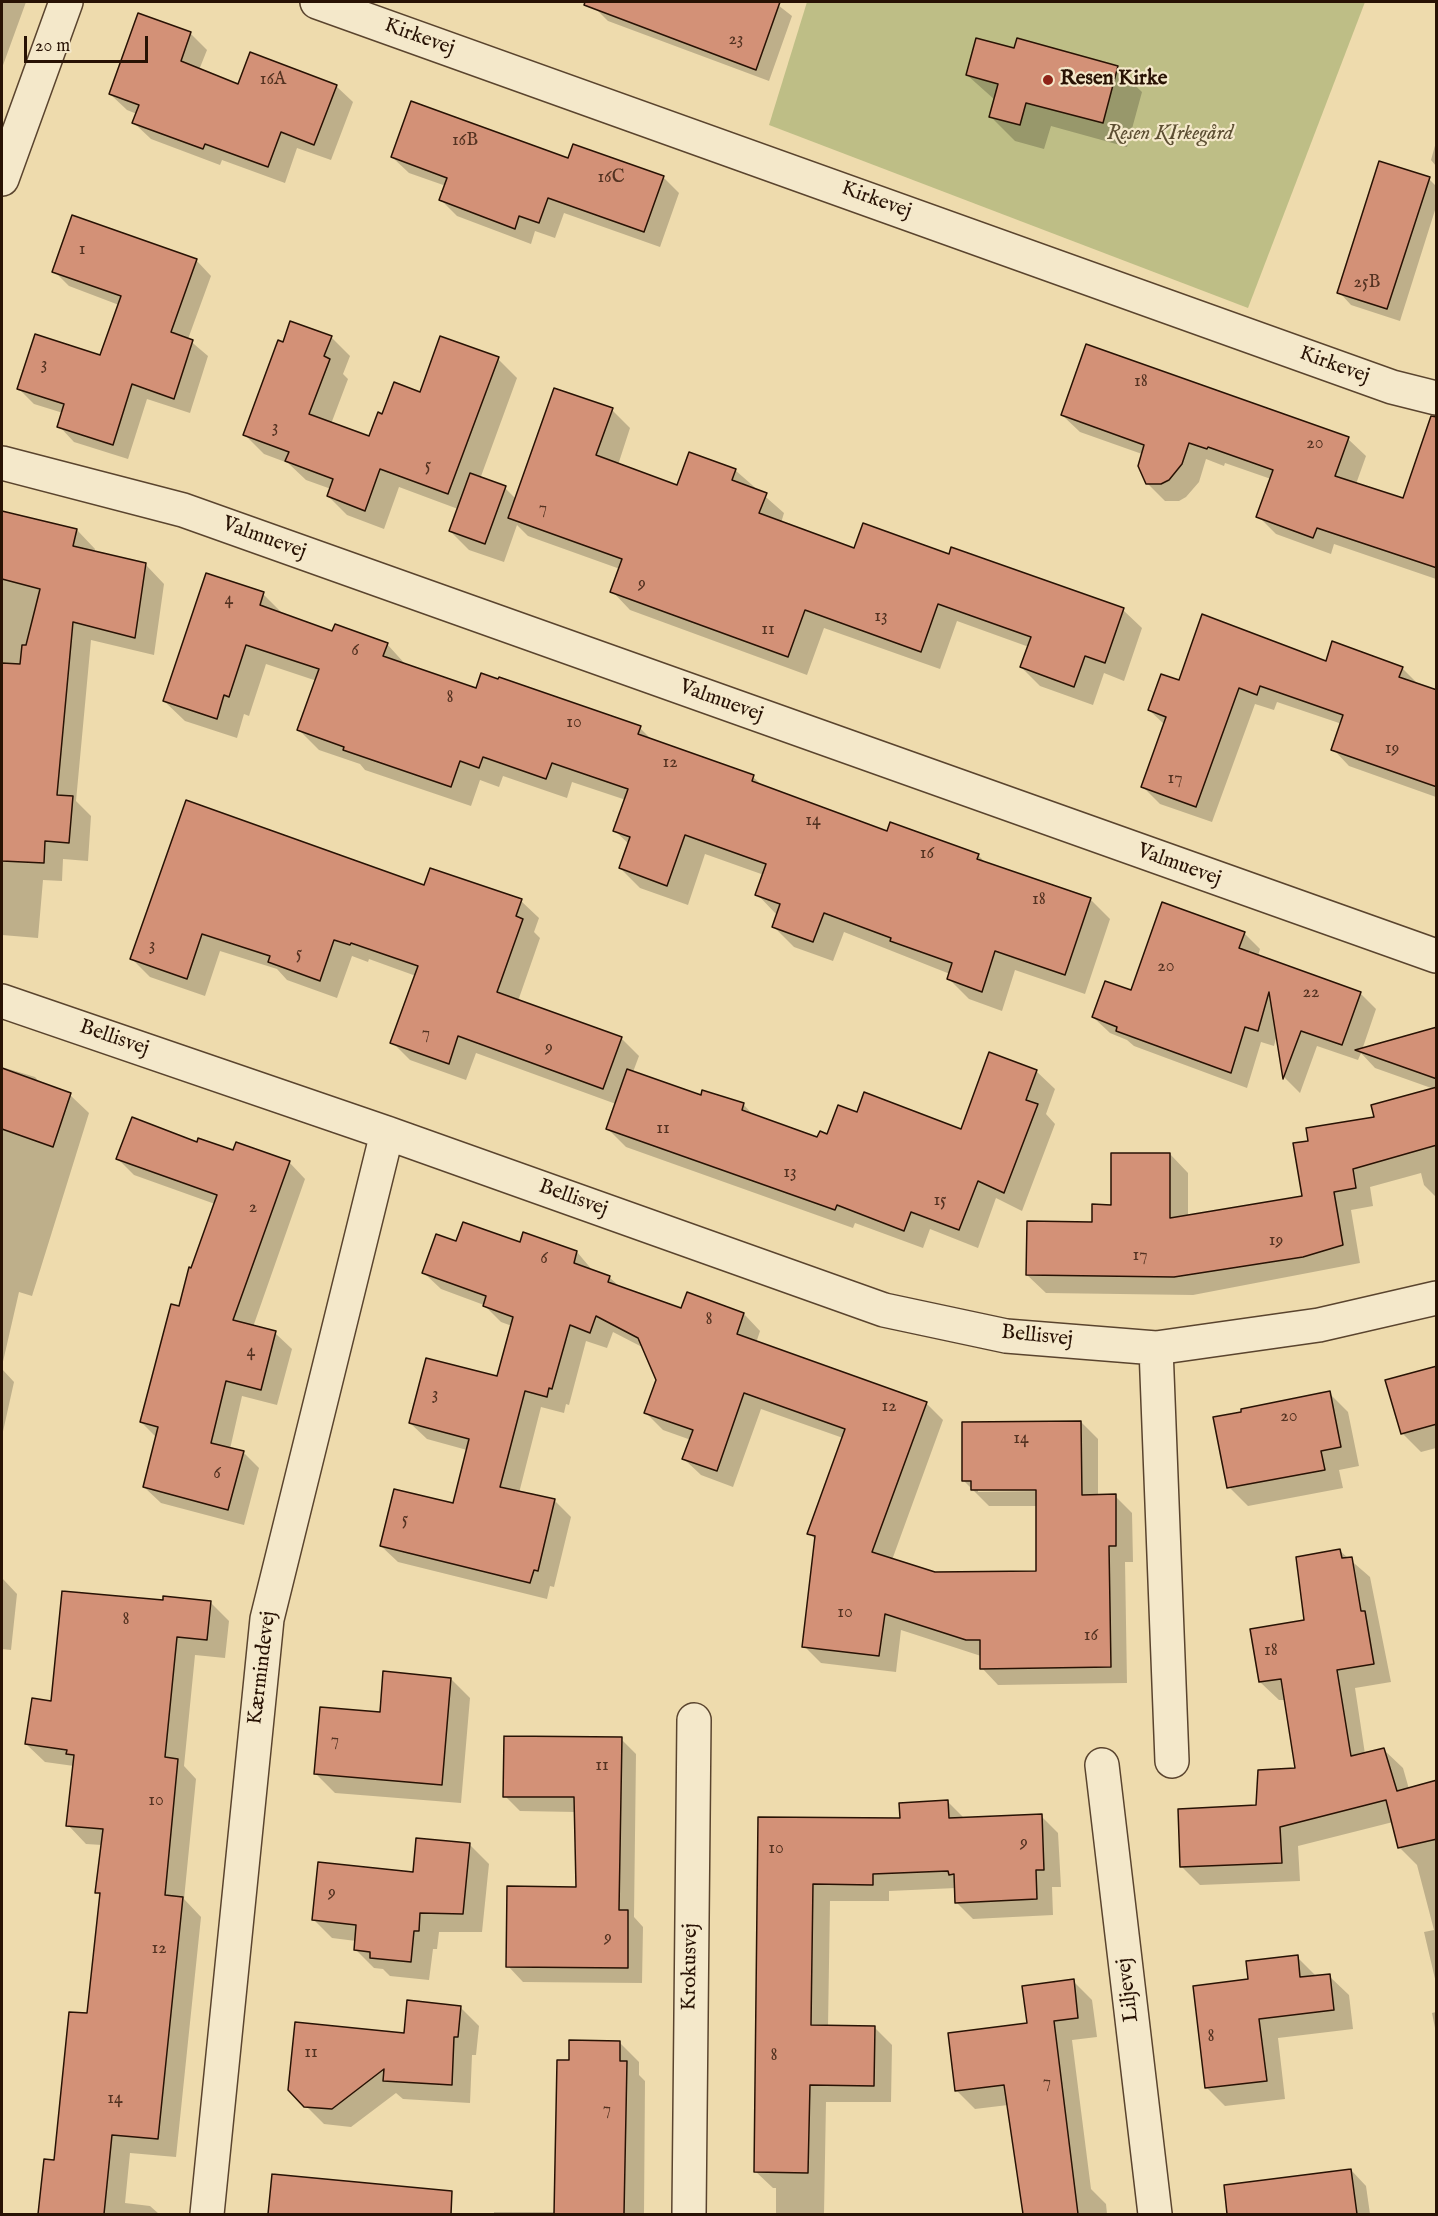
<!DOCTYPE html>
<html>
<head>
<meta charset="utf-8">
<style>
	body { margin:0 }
	#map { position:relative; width:1438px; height:2216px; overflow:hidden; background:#eedbad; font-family:"IM FELL English",serif }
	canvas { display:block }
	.frame { position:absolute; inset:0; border:3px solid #281204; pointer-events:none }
	.scale { position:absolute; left:24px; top:36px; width:124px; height:27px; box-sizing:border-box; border:3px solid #281204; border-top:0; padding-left:8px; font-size:18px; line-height:21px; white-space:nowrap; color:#281204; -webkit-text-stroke:4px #f4e8ca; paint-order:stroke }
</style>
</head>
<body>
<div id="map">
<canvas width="1438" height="2216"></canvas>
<div class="frame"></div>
<div class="scale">20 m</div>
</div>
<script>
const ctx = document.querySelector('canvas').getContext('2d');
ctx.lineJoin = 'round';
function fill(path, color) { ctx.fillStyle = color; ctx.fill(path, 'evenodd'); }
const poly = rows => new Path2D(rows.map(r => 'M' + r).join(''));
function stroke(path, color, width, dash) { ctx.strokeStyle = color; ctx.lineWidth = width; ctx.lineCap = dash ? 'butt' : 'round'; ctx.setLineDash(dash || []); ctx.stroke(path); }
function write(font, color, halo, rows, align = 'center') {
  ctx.font = font + ' "IM FELL English",serif'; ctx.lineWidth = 4.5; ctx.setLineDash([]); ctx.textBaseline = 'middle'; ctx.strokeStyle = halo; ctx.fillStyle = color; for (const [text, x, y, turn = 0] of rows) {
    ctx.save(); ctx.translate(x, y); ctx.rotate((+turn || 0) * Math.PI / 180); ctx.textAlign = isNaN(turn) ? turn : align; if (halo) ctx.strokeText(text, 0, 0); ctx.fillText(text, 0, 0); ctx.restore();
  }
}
fill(poly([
	[807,2,1365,2,1248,308,769,125]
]), '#bebe86');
fill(poly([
	[2,2,26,2,2,68],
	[598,2,774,2,792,16,769,81,608,21,595,8],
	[190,33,207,50,199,70,239,86,336,86,353,102,331,160,297,148,285,183,222,160,220,165,151,139,134,123,137,114,127,110,110,94],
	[1015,50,1117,68,1142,92,1127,147,1051,126,1044,149,1015,141,990,116,995,100,967,75],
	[1436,142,1436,166,1431,160],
	[392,157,569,160,663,177,679,193,660,247,564,213,555,238,535,231,531,244,457,216,441,200,446,186,409,173],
	[1429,179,1436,186,1436,207,1400,321,1351,305,1339,292],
	[196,260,211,276,188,339,208,356,190,413,147,399,128,459,74,442,59,426,63,413,34,404,19,389,101,356,119,305,69,286,54,271],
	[331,337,350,356,343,374,348,379,331,424,370,438,383,416,421,394,498,359,517,378,480,479,505,488,516,499,612,410,630,428,618,465,678,487,735,470,784,513,781,523,855,550,950,556,952,549,1123,610,1142,628,1124,681,1104,673,1093,705,1040,686,1021,667,1029,647,957,621,940,669,824,628,807,675,630,610,612,591,620,569,528,536,517,525,504,562,469,550,450,531,458,509,399,487,384,529,347,515,328,496,331,489,306,480,288,463,264,454,245,435,284,344],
	[1062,415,1348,439,1366,456,1356,484,1404,500,1436,469,1436,579,1334,544,1331,554,1276,534,1258,516,1271,479,1225,463,1224,466,1206,459,1199,482,1186,497,1179,501,1165,501,1147,483,1142,454,1080,432],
	[2,512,77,530,95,549,94,553,146,565,164,584,154,655,91,640,76,801,91,816,88,861,63,859,62,881,43,880,38,938,2,935,4,761,2,759],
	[263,594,283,614,333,633,387,644,406,665,477,690,640,728,653,741,753,777,764,787,888,832,978,855,987,864,1090,899,1110,919,1085,994,1015,970,1002,1011,969,999,949,979,950,974,844,932,833,961,794,947,774,927,777,915,757,894,764,875,705,854,688,905,640,888,620,868,629,844,615,831,626,800,572,782,567,798,503,776,499,787,480,780,471,806,365,770,360,764,319,750,299,730,317,681,266,664,249,716,244,714,237,738,185,721,164,701],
	[1326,663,1402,668,1419,685,1436,691,1436,797,1349,766,1333,749,1342,724,1277,702,1274,710,1255,704,1212,822,1160,804,1143,787,1165,725,1149,710,1180,682],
	[187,802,425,887,521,901,539,918,534,932,540,938,518,1001,621,1038,639,1056,633,1072,702,1097,703,1091,744,1105,755,1117,818,1139,828,1135,858,1113,962,1131,1036,1071,1055,1089,1046,1114,1055,1124,1022,1211,996,1198,978,1248,930,1229,923,1248,855,1223,853,1228,626,1147,608,1129,616,1104,476,1053,466,1080,410,1060,392,1042,416,976,369,959,368,962,352,956,337,998,287,980,277,969,220,951,205,996,150,977,132,959],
	[1244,933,1260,949,1258,956,1360,993,1376,1009,1362,1050,1436,1029,1436,1197,1424,1185,1421,1173,1370,1187,1373,1206,1351,1210,1360,1263,1193,1295,1046,1293,1027,1275,1093,1224,1170,1154,1188,1173,1188,1216,1303,1197,1310,1142,1376,1118,1434,1089,1375,1068,1361,1053,1358,1060,1317,1046,1300,1093,1285,1078,1277,1034,1274,1046,1261,1042,1247,1088,1134,1046,1127,1040,1110,1033,1093,1017,1132,992],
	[2,1067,35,1077,41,1084,70,1095,89,1113,32,1296,19,1292,2,1366],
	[198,1144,289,1162,305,1179,253,1327,275,1333,292,1349,277,1405,242,1396,230,1449,243,1452,259,1468,244,1525,161,1503,144,1487,157,1438,141,1422,215,1204,134,1175,118,1159],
	[457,1243,520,1244,577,1252,593,1271,609,1277,620,1287,682,1310,744,1314,760,1331,756,1343,926,1403,943,1420,892,1560,935,1574,1038,1573,1037,1506,989,1506,964,1481,1081,1422,1098,1439,1098,1496,1115,1496,1132,1513,1133,1562,1125,1562,1127,1683,998,1685,982,1668,981,1656,901,1630,896,1672,821,1663,804,1646,816,1540,809,1533,843,1438,761,1409,733,1487,701,1475,684,1459,691,1440,663,1430,646,1413,658,1380,644,1348,613,1332,607,1348,586,1341,569,1405,566,1404,564,1413,541,1407,519,1493,554,1500,571,1517,554,1587,550,1586,547,1599,398,1562,381,1546,454,1505,467,1450,427,1439,410,1423,498,1378,512,1326,501,1322,484,1305,441,1289,424,1273],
	[1043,1488,1043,1491,978,1492,978,1489],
	[1436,1368,1436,1448,1421,1452,1402,1433],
	[2,1369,14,1382,2,1436],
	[1329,1393,1348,1412,1359,1466,1339,1470,1343,1488,1248,1506,1229,1487],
	[1340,1551,1370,1577,1391,1682,1355,1688,1365,1754,1384,1750,1403,1768,1409,1789,1436,1782,1436,1983,1424,1932,1434,1930,1417,1865,1399,1847,1393,1822,1298,1846,1300,1881,1200,1885,1182,1867,1257,1807,1297,1770,1285,1700,1279,1700,1260,1682,1306,1621],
	[2,1578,17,1594,11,1650,2,1649],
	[164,1602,211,1603,229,1621,225,1658,195,1655,184,1766,196,1779,184,1899,201,1917,176,2157,130,2153,125,2203,150,2206,159,2214,39,2214,45,2160,56,2162,89,2015,101,1896,97,1892,102,1845,86,1844,68,1825,74,1766,45,1762,26,1744,52,1703],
	[451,1679,470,1698,461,1803,335,1793,316,1774,382,1714],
	[621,1739,636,1754,634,1917,643,1927,642,1983,523,1982,508,1966,578,1888,576,1812,520,1811,505,1796],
	[948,1802,965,1819,1041,1816,1058,1833,1061,1887,1052,1887,1053,1915,973,1919,956,1902,956,1888,889,1891,889,1901,830,1901,828,2027,874,2027,892,2045,891,2102,826,2102,824,2214,776,2214,776,2188,773,2188,755,2171,759,1819,902,1820],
	[470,1845,489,1864,482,1932,439,1932,437,1949,433,1949,429,1980,390,1976,383,1969,374,1968,355,1949,356,1941,332,1938,313,1919],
	[1297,1957,1316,1976,1329,1976,1349,1995,1353,2029,1278,2038,1285,2099,1225,2106,1206,2087,1249,1981],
	[1073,1981,1092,2000,1097,2037,1072,2040,1091,2189,1106,2204,1107,2214,1012,2214,1025,2213,1008,2105,975,2109,956,2090],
	[460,2007,479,2026,476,2055,472,2055,470,2103,403,2099,396,2093,351,2127,324,2124,305,2105,405,2034],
	[1436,2012,1436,2033,1432,2013],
	[620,2043,639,2062,639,2075,645,2081,644,2214,494,2214,494,2212,556,2212,570,2061],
	[1351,2170,1366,2186,1370,2214,1229,2214,1225,2186],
	[273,2175,412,2206,411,2214,269,2214]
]), '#0003');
const building = poly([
	[585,2,780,2,756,70,584,5,585,2],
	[138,13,191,32,181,61,238,84,250,52,337,85,314,145,281,132,268,167,205,144,203,149,132,123,139,105,109,94,138,13],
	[976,38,1014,48,1017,38,1118,66,1103,123,1026,103,1020,125,989,117,998,84,966,75,976,38],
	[411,101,568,158,573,144,664,176,644,232,548,198,539,223,519,216,515,229,439,200,447,178,391,157,411,101],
	[1379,161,1430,177,1387,309,1337,293,1379,161],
	[72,215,197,259,171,332,193,340,174,399,132,384,113,445,57,427,64,404,17,389,35,334,100,355,121,296,52,272,72,215],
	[290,321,332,336,324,356,330,359,309,414,369,436,378,412,382,414,394,382,420,392,440,336,499,357,448,494,380,469,365,511,327,496,333,479,285,461,289,452,243,435,278,340,283,342,290,321],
	[1086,344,1349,437,1335,476,1403,498,1431,416,1437,417,1437,568,1317,528,1313,538,1256,517,1273,470,1208,447,1207,449,1189,443,1182,464,1169,480,1161,484,1146,484,1138,466,1144,445,1061,415,1086,344],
	[554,388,613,408,596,455,677,485,689,452,736,469,732,480,767,493,759,513,854,548,863,523,949,554,951,547,1124,608,1105,663,1085,656,1074,687,1020,667,1031,637,938,604,921,652,805,610,788,657,610,592,622,559,508,518,554,388],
	[470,473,506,486,485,544,449,531,470,473],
	[2,511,77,529,73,546,146,563,135,638,73,622,57,795,73,796,69,843,45,841,44,863,2,861,2,663,20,664,22,645,26,645,40,589,2,579,2,511],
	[206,573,264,592,260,605,332,631,335,624,388,643,383,656,476,688,481,673,498,679,499,677,641,726,638,734,754,775,752,781,887,831,890,822,979,854,977,859,1091,898,1065,975,995,951,982,992,947,979,952,963,890,941,891,938,824,913,813,942,772,927,780,904,755,895,766,864,685,835,667,886,619,868,630,837,613,831,628,789,552,763,546,779,483,757,479,768,460,761,451,787,343,750,344,747,297,730,319,669,246,645,229,697,224,695,217,719,163,701,206,573],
	[1202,614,1326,661,1332,641,1403,667,1399,677,1437,690,1437,787,1331,750,1343,715,1260,686,1257,695,1239,688,1196,807,1141,787,1166,717,1148,710,1161,674,1179,680,1202,614],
	[186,800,424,885,430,868,522,899,516,916,523,919,497,992,622,1037,603,1089,458,1036,449,1064,390,1043,418,966,351,943,350,945,334,940,320,981,268,962,270,956,202,934,187,979,130,959,186,800],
	[1162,902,1245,932,1239,948,1361,992,1342,1045,1301,1031,1283,1079,1269,992,1258,1031,1245,1027,1231,1073,1116,1031,1117,1027,1092,1017,1105,981,1131,990,1162,902],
	[1437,1027,1437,1079,1355,1050,1437,1027],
	[989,1052,1037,1070,1026,1100,1038,1104,1004,1193,978,1181,959,1230,911,1212,904,1231,837,1205,835,1210,606,1129,627,1069,701,1095,702,1090,744,1103,742,1110,817,1137,820,1131,827,1134,838,1105,857,1112,864,1092,961,1129,989,1052],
	[2,1068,71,1093,53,1147,2,1129,2,1068],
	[1437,1087,1437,1145,1353,1169,1356,1188,1334,1192,1343,1245,1303,1257,1174,1277,1026,1275,1027,1221,1092,1222,1092,1204,1111,1205,1111,1153,1170,1153,1170,1218,1302,1196,1293,1143,1308,1141,1306,1128,1374,1117,1371,1105,1437,1087],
	[132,1117,197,1142,198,1138,233,1150,236,1142,290,1161,233,1320,276,1331,261,1390,226,1381,211,1443,244,1451,228,1510,143,1487,158,1427,140,1422,171,1304,179,1306,189,1267,191,1268,217,1195,116,1159,132,1117],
	[463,1222,520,1242,523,1232,577,1251,574,1263,610,1276,608,1282,681,1308,687,1292,744,1313,737,1334,927,1402,872,1552,935,1572,1036,1571,1036,1490,971,1490,971,1481,962,1481,962,1422,1081,1421,1082,1495,1116,1494,1116,1546,1109,1546,1111,1667,980,1669,980,1640,966,1640,885,1614,879,1656,802,1647,815,1536,807,1534,845,1429,744,1393,717,1471,682,1459,693,1430,644,1413,656,1380,638,1338,596,1316,590,1333,570,1325,552,1389,549,1388,547,1397,525,1391,500,1487,555,1499,538,1571,534,1570,530,1583,380,1546,394,1489,453,1503,469,1439,409,1423,426,1358,497,1376,513,1317,483,1306,486,1296,422,1273,436,1234,456,1241,463,1222],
	[1437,1366,1437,1424,1401,1434,1385,1380,1437,1366],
	[1330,1391,1341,1447,1321,1451,1325,1470,1227,1488,1213,1417,1241,1412,1241,1409,1330,1391],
	[1340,1549,1342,1558,1352,1557,1361,1611,1365,1611,1374,1664,1337,1670,1351,1756,1384,1748,1397,1791,1437,1780,1437,1839,1398,1848,1386,1800,1280,1827,1282,1863,1180,1867,1178,1809,1256,1805,1258,1770,1295,1768,1281,1679,1259,1682,1250,1629,1304,1620,1296,1557,1340,1549],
	[62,1591,163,1600,163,1596,211,1601,207,1640,177,1637,165,1757,178,1759,165,1895,183,1897,158,2139,112,2135,104,2214,38,2214,44,2159,54,2160,69,2012,87,2013,100,1893,95,1893,103,1829,66,1826,74,1755,66,1754,67,1750,25,1744,32,1698,51,1701,62,1591],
	[383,1671,451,1678,442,1785,314,1774,320,1707,380,1712,383,1671],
	[504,1736,622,1737,619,1910,628,1910,628,1968,506,1967,507,1886,576,1887,574,1797,503,1797,504,1736],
	[948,1800,949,1818,1042,1814,1044,1870,1036,1870,1037,1899,955,1903,954,1874,949,1875,948,1871,873,1874,873,1885,813,1884,811,2025,875,2026,874,2086,810,2085,808,2173,754,2172,758,1817,900,1818,899,1803,948,1800],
	[416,1838,470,1843,463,1914,420,1913,419,1931,414,1931,411,1962,370,1958,370,1952,354,1950,356,1925,312,1920,318,1862,413,1872,416,1838],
	[1298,1955,1300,1977,1330,1974,1334,2010,1259,2019,1267,2081,1205,2088,1193,1986,1248,1979,1246,1961,1298,1955],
	[1074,1979,1078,2018,1054,2021,1078,2214,1023,2214,1004,2085,955,2091,948,2033,1027,2023,1022,1986,1074,1979],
	[407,2000,461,2006,458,2037,454,2037,452,2085,383,2081,384,2069,332,2109,304,2107,288,2090,295,2022,404,2033,407,2000],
	[569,2040,620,2041,620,2061,627,2061,624,2214,554,2214,557,2060,569,2060,569,2040],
	[1351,2169,1357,2214,1227,2214,1224,2185,1351,2169],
	[272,2174,452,2191,451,2214,268,2214,272,2174]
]);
fill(building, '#d39177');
stroke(building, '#281204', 1.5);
const street = poly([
	[317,2,1392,387,1436,398],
	[2,179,66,2],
	[2,463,183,510,1436,956],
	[2,1001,387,1133,884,1310,1006,1336,1156,1348,1319,1325,1436,1298],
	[1156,1348,1172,1761],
	[1102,1765,1155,2214],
	[207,2214,267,1619,387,1133],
	[689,2214,694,1720]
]);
stroke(street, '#5a442e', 36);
stroke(street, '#f4e8ca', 33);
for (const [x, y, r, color] of [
	[1048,80,6,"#8f2418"]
]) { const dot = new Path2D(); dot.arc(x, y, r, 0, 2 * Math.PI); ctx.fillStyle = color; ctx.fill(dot); stroke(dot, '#f4e8ca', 2); }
write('18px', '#533221', null, [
	["23",736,40],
	["16A",273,80],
	["16B",465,141],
	["16C",611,178],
	["1",82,250],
	["25B",1367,283],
	["3",44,365],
	["18",1141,382],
	["3",275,428],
	["20",1315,444],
	["5",428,466],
	["7",543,509],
	["9",642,584],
	["4",229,600],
	["13",881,617],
	["11",768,630],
	["6",355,651],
	["8",450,698],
	["10",574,723],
	["19",1392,749],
	["12",670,763],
	["17",1175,779],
	["14",813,821],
	["16",927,854],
	["18",1039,900],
	["3",152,946],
	["5",299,954],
	["20",1166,967],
	["22",1311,993],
	["7",426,1034],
	["9",549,1048],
	["11",663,1129],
	["13",790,1173],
	["15",940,1201],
	["2",253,1208],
	["19",1276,1241],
	["17",1140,1256],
	["6",544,1259],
	["8",709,1320],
	["4",251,1352],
	["3",435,1395],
	["12",889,1407],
	["20",1289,1417],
	["14",1021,1439],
	["6",217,1474],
	["5",405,1520],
	["10",845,1613],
	["8",126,1620],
	["16",1091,1636],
	["18",1271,1651],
	["7",335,1741],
	["11",602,1766],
	["10",156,1801],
	["9",1024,1843],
	["10",776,1849],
	["9",332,1893],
	["9",608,1938],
	["12",159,1949],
	["8",1211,2037],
	["11",311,2053],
	["8",774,2056],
	["7",1047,2083],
	["14",115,2099],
	["7",607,2110]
]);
write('21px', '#281204', '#f4e8ca', [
	["Kirkevej",419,38,20],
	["Kirkevej",876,201,20],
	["Kirkevej",1334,366,20],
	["Valmuevej",264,539,20],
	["Valmuevej",721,702,20],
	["Valmuevej",1179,866,20],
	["Bellisvej",114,1039,19],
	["Bellisvej",573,1199,20],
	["Bellisvej",1037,1337,6],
	["Kærmindevej",263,1668,-83],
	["Krokusvej",691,1967,-89],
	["Liljevej",1129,1990,-97]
]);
write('bold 21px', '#281204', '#f4e8ca', [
	["Resen Kirke",1060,80]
], 'left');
write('italic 21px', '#5c4e32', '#f4e8ca', [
	["Resen KIrkegård",1170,135]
]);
</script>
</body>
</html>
